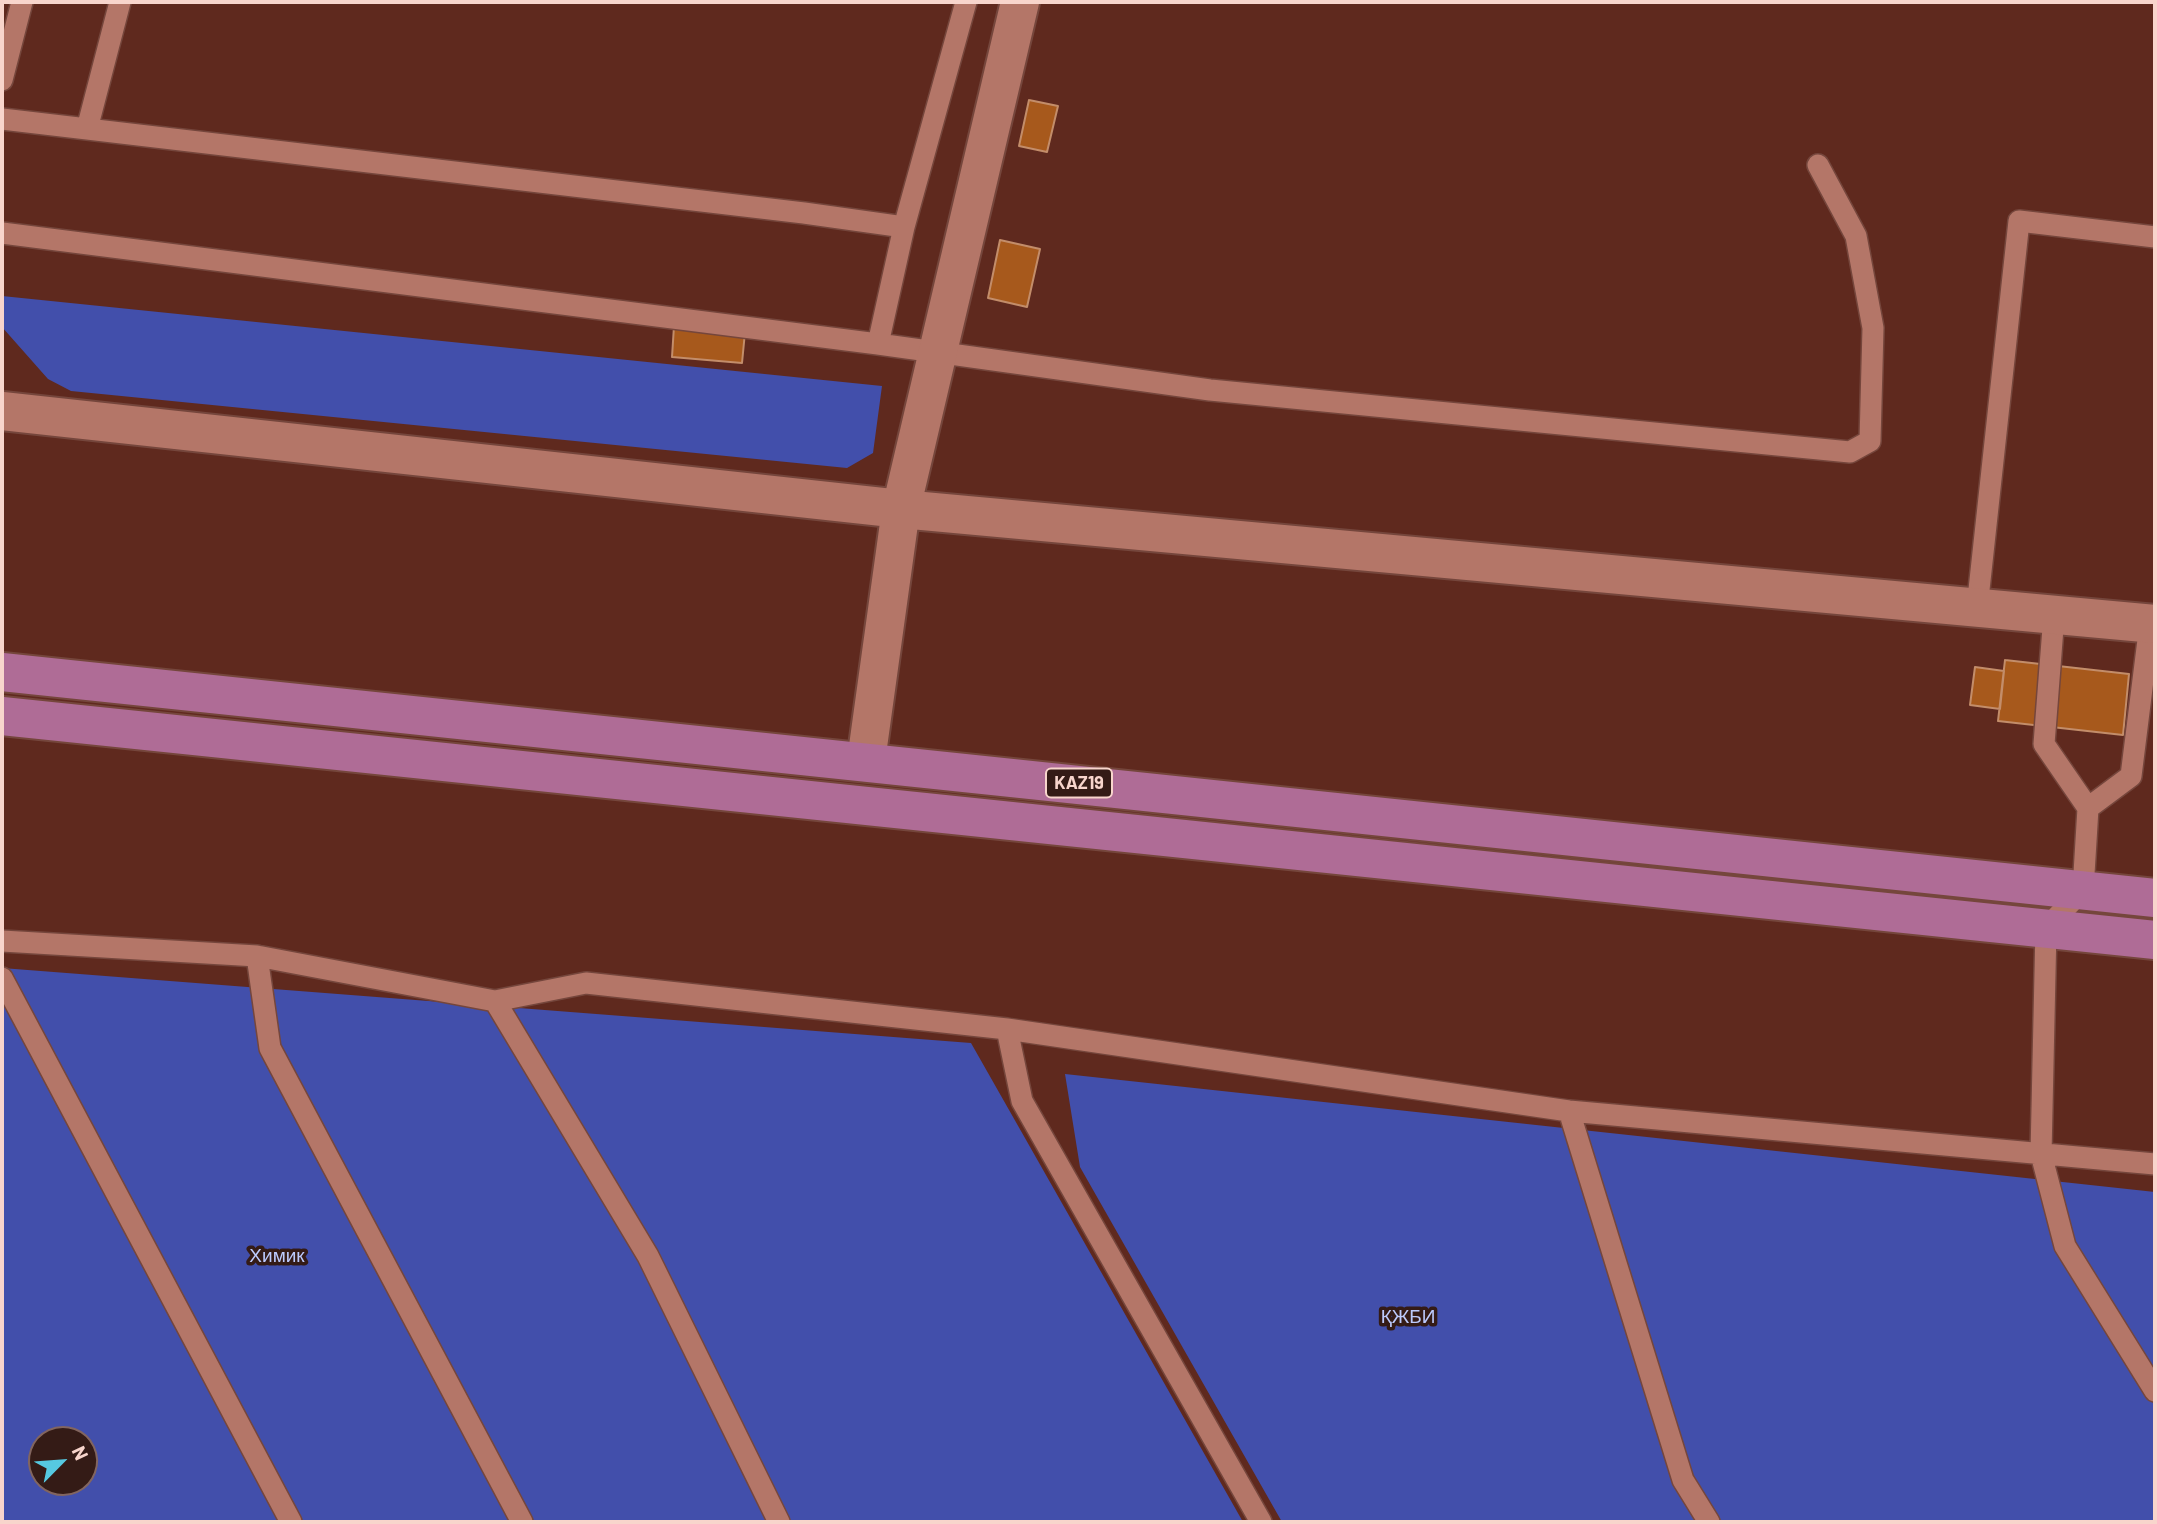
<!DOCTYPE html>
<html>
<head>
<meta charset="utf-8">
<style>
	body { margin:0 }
	#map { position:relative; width:2157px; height:1524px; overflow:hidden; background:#5f291e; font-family:Barlow,sans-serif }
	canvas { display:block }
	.frame { position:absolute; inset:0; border:4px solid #f8d5cc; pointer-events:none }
	.north { position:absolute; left:28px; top:1426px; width:70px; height:70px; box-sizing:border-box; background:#341b16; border:2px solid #82655f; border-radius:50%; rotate:65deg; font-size:19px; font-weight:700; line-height:28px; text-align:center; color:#f8d5cc }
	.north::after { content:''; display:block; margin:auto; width:24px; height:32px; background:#56c9e1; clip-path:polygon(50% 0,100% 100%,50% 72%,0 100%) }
</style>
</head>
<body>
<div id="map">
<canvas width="2157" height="1524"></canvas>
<div class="frame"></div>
<div class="north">N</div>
</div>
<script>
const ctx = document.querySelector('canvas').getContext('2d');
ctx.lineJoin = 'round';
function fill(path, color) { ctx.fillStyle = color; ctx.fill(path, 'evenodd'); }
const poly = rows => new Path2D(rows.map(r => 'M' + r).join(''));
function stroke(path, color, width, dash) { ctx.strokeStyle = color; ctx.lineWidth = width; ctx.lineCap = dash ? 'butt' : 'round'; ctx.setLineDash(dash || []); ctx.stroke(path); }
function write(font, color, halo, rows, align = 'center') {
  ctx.font = font + ' Barlow,sans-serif'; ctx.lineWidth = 7; ctx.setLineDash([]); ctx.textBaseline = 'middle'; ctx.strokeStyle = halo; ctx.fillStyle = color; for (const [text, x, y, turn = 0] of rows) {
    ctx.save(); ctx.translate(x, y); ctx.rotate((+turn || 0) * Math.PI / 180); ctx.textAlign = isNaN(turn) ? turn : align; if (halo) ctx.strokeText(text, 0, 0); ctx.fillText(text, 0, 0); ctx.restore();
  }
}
fill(poly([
	[2,296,882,386,873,453,847,468,71,391,48,379,2,327],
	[2,968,971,1043,1243,1522,2,1522],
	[42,1440,84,1440,84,1482,42,1482],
	[1065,1074,2155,1192,2155,1522,1282,1522,1080,1167]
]), '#424fab');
const building = poly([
	[1029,100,1058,106,1047,152,1019,146,1029,100],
	[1000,240,1040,249,1027,307,988,298,1000,240],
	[674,326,745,332,742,363,672,357,674,326],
	[2005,660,2129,674,2123,735,1998,721,2005,660],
	[1975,667,2004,671,2000,709,1970,705,1975,667]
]);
fill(building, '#a7591c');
stroke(building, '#c38d6a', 2);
const service = poly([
	[2,80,22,2],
	[2,119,804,213,904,227,878,344,1210,390,1850,452,1870,441,1873,328,1856,236,1818,165],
	[87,129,120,2],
	[904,227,966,2],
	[2,233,878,344],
	[1977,608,2019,221,2155,237],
	[2054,615,2044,744,2088,808],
	[2150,624,2131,776,2088,808,2083,890,2046,928,2041,1154,2065,1246,2155,1391],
	[2,941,257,956,495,1001,586,983,1007,1029,1569,1111,2155,1164],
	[257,956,270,1048,522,1522],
	[2,978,291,1522],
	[495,1001,648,1256,779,1522],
	[1007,1029,1022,1101,1261,1522],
	[1569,1111,1683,1480,1709,1522]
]);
const minor = poly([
	[2,411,901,509,2155,624],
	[866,761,901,509,1020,2]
]);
const trunk = poly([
	[2,672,2155,898],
	[2,716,2155,940]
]);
stroke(service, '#75463c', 24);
stroke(minor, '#75463c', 42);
stroke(trunk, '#75463c', 42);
stroke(service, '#b47668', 21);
stroke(minor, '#b47668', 38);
stroke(trunk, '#af6c96', 38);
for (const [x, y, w] of [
	[1079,783,66]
]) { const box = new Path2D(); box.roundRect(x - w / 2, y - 14.5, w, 29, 5); ctx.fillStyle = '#341b16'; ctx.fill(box); stroke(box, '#f8d5cc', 2); }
write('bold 18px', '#f8d5cc', null, [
	["KAZ19",1079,783]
]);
write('19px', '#bccafd', '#341b16', [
	["Химик",277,1256],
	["ҚЖБИ",1408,1317]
]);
</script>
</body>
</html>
